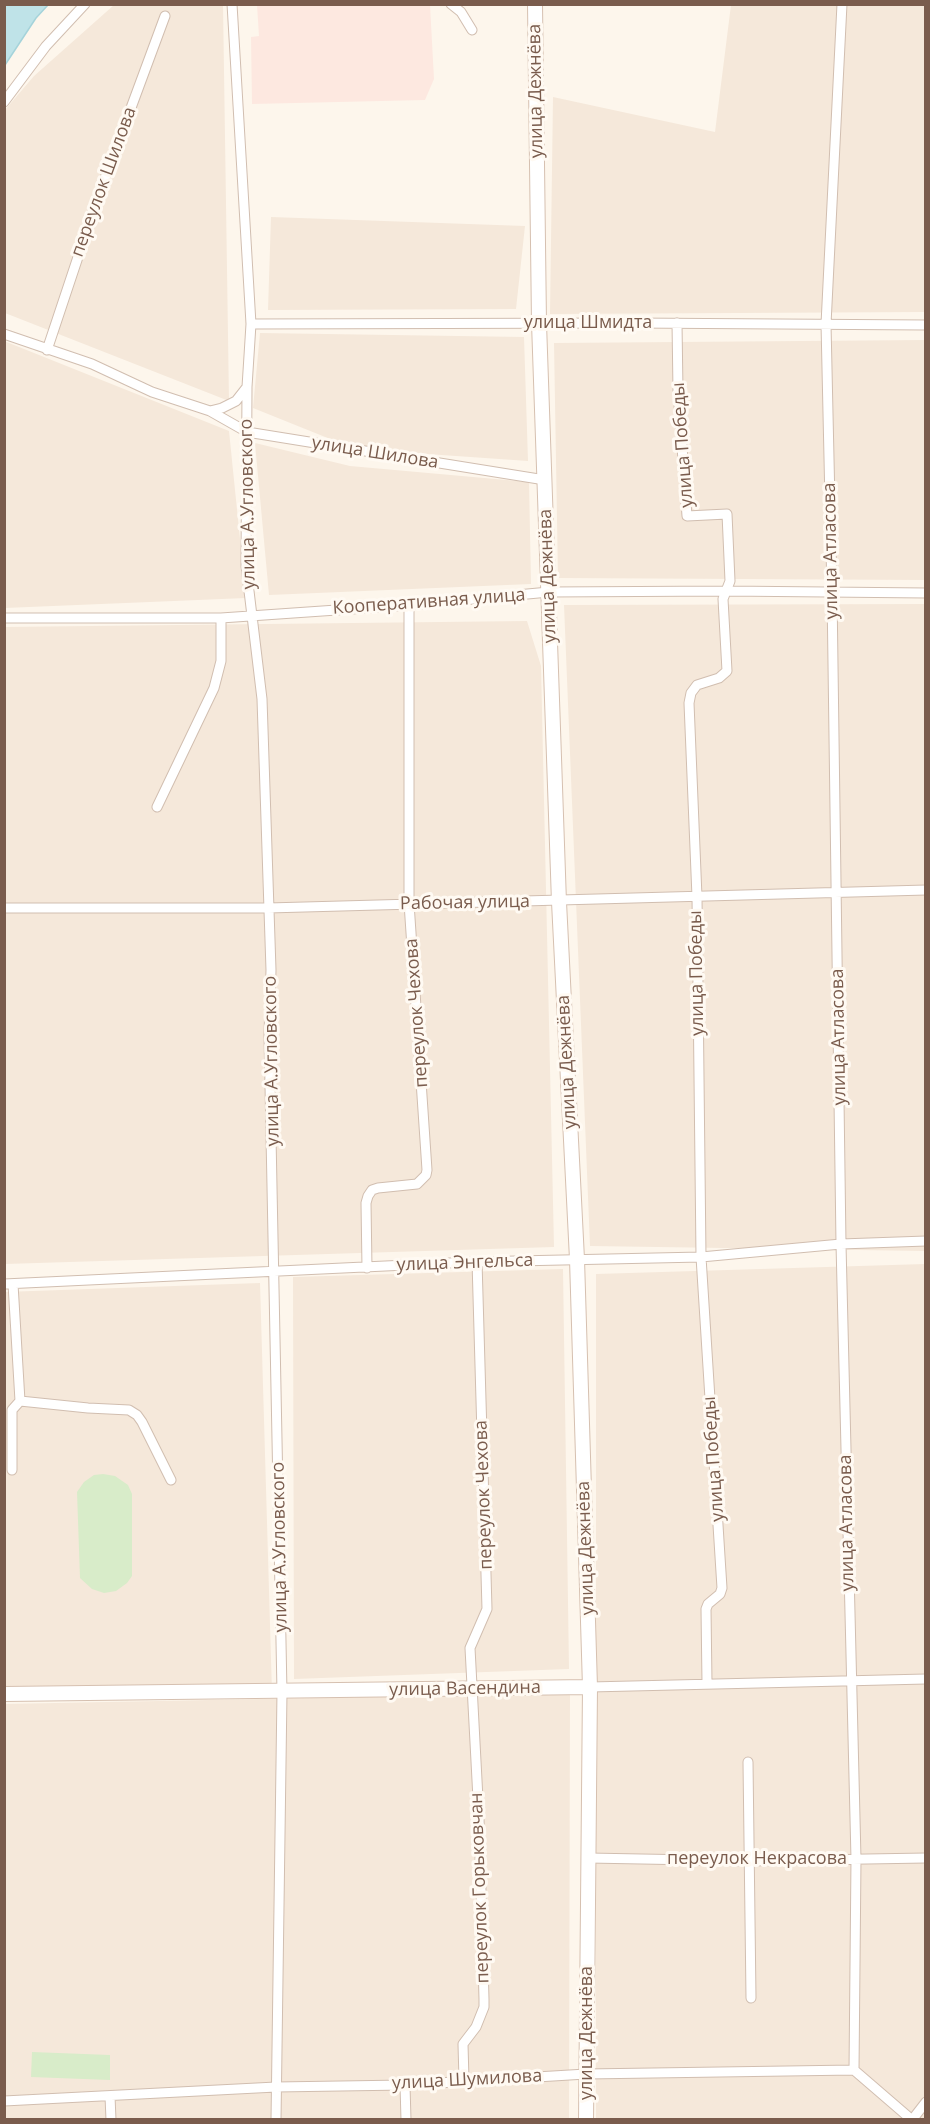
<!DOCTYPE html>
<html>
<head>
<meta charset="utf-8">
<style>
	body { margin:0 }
	#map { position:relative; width:930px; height:2124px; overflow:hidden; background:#fdf6ec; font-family:"Open Sans",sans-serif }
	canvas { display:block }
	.frame { position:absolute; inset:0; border:6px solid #7a5c4d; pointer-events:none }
</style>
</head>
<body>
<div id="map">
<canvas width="930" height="2124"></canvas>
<div class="frame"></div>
</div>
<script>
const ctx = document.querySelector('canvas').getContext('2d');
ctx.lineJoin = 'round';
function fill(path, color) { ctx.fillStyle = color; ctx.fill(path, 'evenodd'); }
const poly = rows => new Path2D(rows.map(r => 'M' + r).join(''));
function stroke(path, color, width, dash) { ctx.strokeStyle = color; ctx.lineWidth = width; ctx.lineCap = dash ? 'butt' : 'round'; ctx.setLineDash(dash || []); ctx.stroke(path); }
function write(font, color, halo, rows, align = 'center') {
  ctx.font = font + ' "Open Sans",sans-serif'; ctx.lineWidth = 6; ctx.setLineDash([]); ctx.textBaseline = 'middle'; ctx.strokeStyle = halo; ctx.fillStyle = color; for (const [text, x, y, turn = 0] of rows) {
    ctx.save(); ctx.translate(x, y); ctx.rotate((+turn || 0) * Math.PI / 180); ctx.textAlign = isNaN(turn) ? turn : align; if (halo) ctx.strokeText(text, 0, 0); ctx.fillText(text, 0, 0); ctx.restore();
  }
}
fill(poly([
	[114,5,223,5,229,401,5,313,4,111,34,76],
	[731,5,925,5,925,312,550,314,553,97,715,132],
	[271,217,525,226,516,309,268,310],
	[260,333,524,337,528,461,355,449,253,408],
	[925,340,925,580,558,578,554,343],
	[4,341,229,431,246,598,5,608],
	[255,443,350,466,529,482,531,584,269,595],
	[925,604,925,1251,590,1246,564,605],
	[527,621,541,666,554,1247,5,1264,4,627],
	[925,1264,925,2119,596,2120,596,1274],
	[563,1269,569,1669,294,1679,293,1277],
	[260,1283,272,1693,5,1688,4,1292],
	[570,1693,569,2119,5,2119,4,1704]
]), '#f5e8da');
fill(poly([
	[257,5,430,5,434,79,425,100,252,104,251,37,259,36]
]), '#fde8e0');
fill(poly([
	[103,1474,115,1476,128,1485,132,1494,132,1576,127,1583,116,1591,104,1593,92,1589,80,1578,77,1492,84,1482,94,1475],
	[32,2052,110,2055,110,2080,31,2077]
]), '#d8ecc9');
const water = poly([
	[5,4,48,5,36,18,5,65,5,4]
]);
fill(water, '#bfe3e8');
stroke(water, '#a5d3da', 1.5);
const street = poly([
	[232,4,251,324,247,387,246,566,262,699,271,970,269,1035,282,1692,276,2120],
	[451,4,461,12,472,30],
	[842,4,826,324,832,592,841,1244,856,1859,854,2070],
	[4,102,46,46,85,4],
	[677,323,678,391,687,516,727,514,730,581,723,599,727,671,719,678,697,685,691,693,689,703,697,897,701,1257,722,1588,720,1594,708,1604,706,1609,707,1683],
	[251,324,632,323,926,325],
	[4,334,92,364,152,392,210,411,247,432,545,480],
	[47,350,98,197,165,16],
	[210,411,222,408,236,401,247,387],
	[4,618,221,618,409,605,549,592,727,591,926,593],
	[157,807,214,688,221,661,221,618],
	[4,908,268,908,926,890],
	[367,1268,366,1203,368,1196,372,1190,378,1188,417,1184,426,1175,427,1170,409,903,409,605],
	[4,1284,470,1262,701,1257,841,1244,926,1241],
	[20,1401,88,1408,129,1410,137,1415,142,1422,171,1480],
	[12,1470,12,1410,20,1401,13,1284],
	[590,1687,926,1679],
	[748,1762,751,1998],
	[588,1858,749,1861,926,1858],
	[464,2080,463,2044,476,2027,484,2007,484,1999,479,1818,470,1648,487,1609,477,1261],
	[405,2085,406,2120],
	[110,2096,111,2120],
	[4,2101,276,2087,405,2085,586,2074,854,2070,912,2120],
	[912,2120,926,2102]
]);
const secondary = poly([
	[535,4,539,323,559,902,577,1259,590,1687,586,2120],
	[4,1694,590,1687]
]);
stroke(street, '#d1beb0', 11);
stroke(secondary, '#d6c0b0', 16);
stroke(street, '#fff', 9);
stroke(secondary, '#fff', 14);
write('18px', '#7a5c4d', '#fffaf3', [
	["улица Дежнёва",536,91,-91],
	["переулок Шилова",104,182,-70],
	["улица Шмидта",588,323],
	["улица Победы",683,445,-94],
	["улица Шилова",375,453,9],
	["улица А.Угловского",248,504,-91],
	["улица Атласова",831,551,-91],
	["улица Дежнёва",548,576,-92],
	["Кооперативная улица",429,602,-4],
	["Рабочая улица",465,903,-1],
	["улица Победы",697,973,-91],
	["переулок Чехова",417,1013,-94],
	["улица Атласова",839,1037,-91],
	["улица А.Угловского",272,1061,-91],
	["улица Дежнёва",567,1062,-93],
	["улица Энгельса",465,1263,-2],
	["улица Победы",714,1459,-94],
	["переулок Чехова",484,1495,-92],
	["улица Атласова",847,1523,-91],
	["улица А.Угловского",280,1547,-91],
	["улица Дежнёва",586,1548,-92],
	["улица Васендина",465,1689,-1],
	["переулок Некрасова",757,1859],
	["переулок Горьковчан",480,1888,-92],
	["улица Дежнёва",587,2033,-90],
	["улица Шумилова",467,2080,-3]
]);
</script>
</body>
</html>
